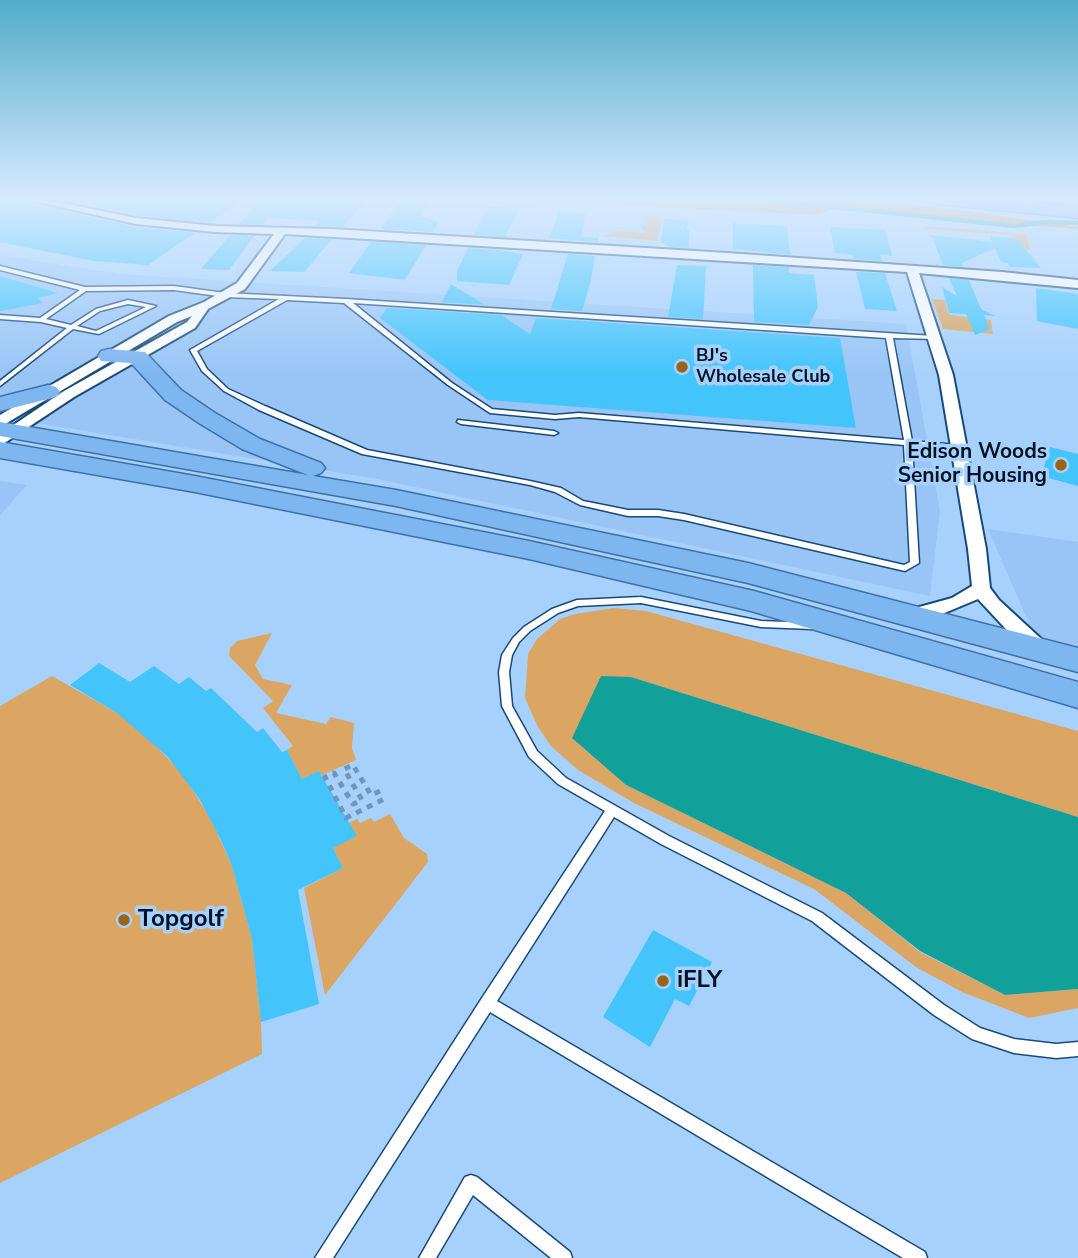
<!DOCTYPE html>
<html>
<head>
<meta charset="utf-8">
<style>
	body { margin:0 }
	canvas { display:block; background:#a7d1fd }
</style>
</head>
<body>
<canvas width="1078" height="1258"></canvas>
<script>
const ctx = document.querySelector('canvas').getContext('2d');
ctx.lineJoin = 'round';
function fill(path, color) { ctx.fillStyle = color; ctx.fill(path, 'evenodd'); }
const poly = rows => new Path2D(rows.map(r => 'M' + r).join(''));
function stroke(path, color, width, dash) { ctx.strokeStyle = color; ctx.lineWidth = width; ctx.lineCap = dash ? 'butt' : 'round'; ctx.setLineDash(dash || []); ctx.stroke(path); }
function write(font, color, halo, rows, align = 'center') {
  ctx.font = font + ' "Nunito Sans",sans-serif'; ctx.lineWidth = 7; ctx.setLineDash([]); ctx.textBaseline = 'middle'; ctx.strokeStyle = halo; ctx.fillStyle = color; for (const [text, x, y, turn = 0] of rows) {
    ctx.save(); ctx.translate(x, y); ctx.rotate((+turn || 0) * Math.PI / 180); ctx.textAlign = isNaN(turn) ? turn : align; if (halo) ctx.strokeText(text, 0, 0); ctx.fillText(text, 0, 0); ctx.restore();
  }
}
fill(poly([
	[0,255,119,274,906,324,940,511,930,596,377,479,0,417],
	[0,481,27,485,0,515],
	[988,529,1078,542,1078,649,1034,635]
]), '#98c5f6');
fill(poly([
	[640,215,656,216,662,221,657,241,604,236,618,231,643,233,645,230,641,227,650,221],
	[929,226,1026,234,1030,250,1022,249,1015,237,1003,236,1017,235,924,229],
	[932,299,945,300,948,313,951,315,991,320,993,334,943,329],
	[614,608,646,611,1078,731,1078,817,631,677,572,738,626,785,846,893,920,952,1005,995,1078,989,1078,1008,1029,1018,962,992,916,967,814,889,634,803,578,770,551,746,538,727,525,698,528,654,537,639,560,619,575,614],
	[272,633,255,665,263,679,292,685,276,713,326,724,331,717,354,723,352,748,356,760,322,775,319,771,302,779,287,750,293,746,263,708,273,701,229,656,230,648,237,641],
	[52,676,117,713,144,734,181,772,211,819,232,866,252,939,261,1022,262,1054,0,1183,0,706],
	[390,814,404,838,427,854,428,862,325,995,304,888,343,868,333,848,349,823,357,819,360,823,371,818,374,822]
]), '#dba563');
fill(poly([
	[488,199,846,199,949,209,1078,227,1078,229,832,209,819,215]
]), '#d18d2d');
fill(poly([
	[601,676,631,677,1078,817,1078,989,1005,995,920,951,846,893,626,785,572,738]
]), '#12a09a');
stroke(poly([
	[757,199,1015,226,1046,222,1078,223]
]), '#12a09a', 4.5);
fill(poly([
	[0,199,22,199,24,202,135,227,195,233,148,265,94,261,0,242],
	[55,199,245,199,209,223,136,215],
	[261,199,331,199,366,201,343,227,316,226,320,221,268,218,263,225,239,224],
	[401,201,428,204,421,216,438,222,433,232,380,229],
	[488,206,519,209,505,237,474,235],
	[559,212,586,213,581,237,599,238,598,242,549,238],
	[664,219,689,220,686,229,689,230,689,248,670,247,661,242],
	[733,223,787,226,790,255,733,249],
	[830,227,885,230,892,256,880,254,882,261,854,259,852,255,835,253],
	[230,235,254,236,229,270,201,269],
	[931,235,992,242,990,237,1016,238,1041,268,1010,267,1008,263,1001,262,995,248,962,263,963,267,943,265],
	[305,238,332,239,304,272,270,271],
	[371,242,426,245,405,280,349,273],
	[468,248,499,250,523,254,509,285,457,281,457,271],
	[568,254,595,256,591,280,582,311,551,309],
	[677,265,706,266,703,319,668,317],
	[753,265,789,267,789,273,814,275,818,307,809,325,754,322],
	[856,272,885,273,897,311,865,309],
	[0,276,58,293,38,298,43,303,0,311],
	[949,278,969,280,981,309,995,316,984,315,990,329,975,335,966,314,949,313,942,287,957,296],
	[451,284,485,305,442,302],
	[1036,288,1078,294,1078,329,1037,321],
	[387,308,501,315,530,334,536,318,840,338,856,428,488,400,380,318],
	[1050,447,1078,454,1078,486,1041,476],
	[99,663,130,682,154,666,179,684,189,677,206,691,211,688,257,732,263,728,282,752,287,750,302,779,319,771,357,836,333,848,343,868,298,890,319,1004,261,1022,252,939,232,866,221,840,200,800,168,757,117,713,70,685],
	[653,930,712,962,689,1006,675,999,650,1047,603,1017]
]), '#43c4fb');
const service = poly([
	[0,266,85,287,174,286,225,293,346,299,934,336,937,338,936,339,893,338,912,441,957,445,961,447,957,449,912,445,919,563,905,571,684,520,658,516,628,516,580,505,555,492,530,485,362,454,259,410,224,391,202,371,190,350,279,299,225,297,174,290,86,291,46,319,71,325,96,309,128,300,156,306,99,334,73,329,0,386,0,381,67,328,41,322,0,319,0,315,40,318,80,290,0,270,0,266],
	[287,300,344,303,448,385,490,413,555,419,579,417,904,445,910,562,904,565,684,514,658,510,628,510,583,501,561,488,530,481,367,450,265,406,228,389,207,369,197,351,287,300],
	[353,303,886,338,904,440,579,413,555,415,492,409,452,383,353,303],
	[128,304,146,307,96,331,77,326,100,311,128,304],
	[458,420,554,431,558,433,554,435,461,424,457,422,458,420],
	[641,597,761,621,812,623,817,626,812,629,761,627,641,603,578,606,558,613,530,631,519,642,512,655,509,672,512,706,537,751,566,778,669,836,822,913,944,1005,980,1028,1014,1039,1056,1044,1078,1042,1078,1056,1056,1058,1014,1053,972,1039,934,1015,812,921,661,844,614,817,497,1001,925,1252,927,1258,903,1258,490,1012,333,1258,315,1258,482,998,605,811,558,784,529,757,502,706,499,672,502,655,513,638,524,627,552,609,577,600,641,597],
	[471,1175,477,1177,570,1252,572,1258,551,1258,473,1195,436,1258,419,1258,465,1177,471,1175]
]);
const minor = poly([
	[25,199,43,199,136,218,215,226,332,229,712,252,1002,272,1078,280,1078,288,919,273,953,375,986,549,990,588,999,600,1051,648,1048,653,1041,655,1034,653,1016,640,978,599,930,619,912,622,905,621,903,616,905,611,952,598,972,586,968,549,939,375,907,272,285,234,245,289,208,309,195,328,74,397,0,446,0,434,64,391,187,322,192,316,177,322,5,424,0,425,0,415,169,316,204,302,237,283,274,234,215,232,136,224,25,199]
]);
const trunk = poly([
	[109,349,145,352,181,390,215,413,260,439,321,463,325,468,321,473,313,476,396,490,748,563,1078,648,1078,672,748,583,396,506,0,436,0,422,308,475,242,449,199,423,165,400,131,363,101,361,98,356,101,351,109,349],
	[48,385,56,387,60,392,56,397,0,411,0,397,48,385],
	[0,442,195,476,529,541,754,591,1078,682,1078,708,751,611,529,559,195,492,0,458,0,442]
]);
const motorway = poly([
	[929,199,995,199,1078,206,1078,218,938,204,929,199]
]);
stroke(service, '#184a79', 3);
stroke(minor, '#184a79', 4);
stroke(trunk, '#3d71a6', 3);
stroke(motorway, '#3d71a6', 3);
stroke(poly([
	[380,791,371,795,353,765,344,769,362,800,353,804,334,773,325,777,346,818,384,799]
]), '#7395b9', 5, [6, 6]);
fill(service, '#fff');
fill(minor, '#fff');
fill(trunk, '#7eb6f0');
fill(motorway, '#5da4ec');
const sky = ctx.createLinearGradient(0, 0, 0, 375);
sky.addColorStop(0, '#52acc9');
sky.addColorStop(0.53, '#d7eafe');
sky.addColorStop(1, '#d7eafe00');
ctx.fillStyle = sky;
ctx.fillRect(0, 0, 1078, 375);
for (const [x, y, r, color] of [
	[682,367,7,"#98641a"],
	[1061,465,7,"#98641a"],
	[124,920,7,"#98641a"],
	[663,981,7,"#98641a"]
]) { const dot = new Path2D(); dot.arc(x, y, r, 0, 2 * Math.PI); ctx.fillStyle = color; ctx.fill(dot); stroke(dot, '#a7d1fd', 2.5); }
write('bold 18px', '#011225', '#a7d1fd', [
	["BJ's",696,357],
	["Wholesale Club",696,378]
], 'left');
write('bold 21px', '#011225', '#a7d1fd', [
	["Edison Woods",1047,453],
	["Senior Housing",1047,477]
], 'right');
write('bold 24px', '#011225', '#a7d1fd', [
	["Topgolf",138,920],
	["iFLY",677,981]
], 'left');
</script>
</body>
</html>
